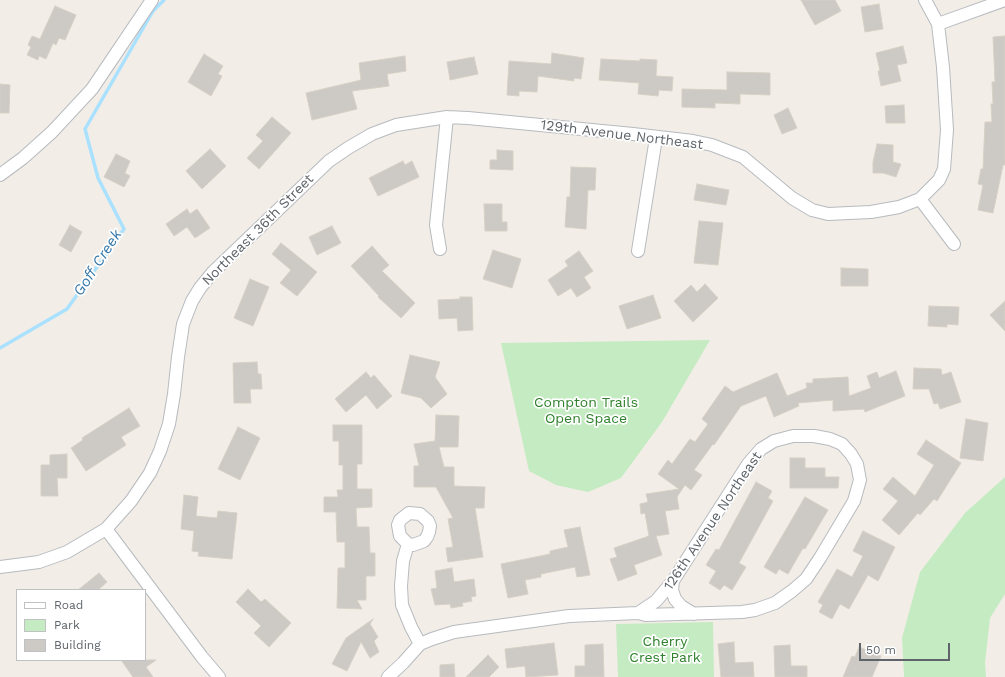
<!DOCTYPE html>
<html>
<head>
<meta charset="utf-8">
<style>
	body { margin:0 }
	#map { position:relative; width:1005px; height:677px; overflow:hidden; background:#f2eee7; font-family:"Work Sans",sans-serif }
	canvas { display:block }
	.legend { position:absolute; left:16px; top:589px; width:130px; height:72px; box-sizing:border-box; background:#fff; border:1px solid #bfc1c3; margin:0; padding:5px 7px; list-style:none; font-size:12px; color:#5e6469 }
	.legend li { display:flex; align-items:center; gap:8px; height:20px }
	.legend b { width:20px; border:1px solid #bfc1c3 }
	.scale { position:absolute; left:859px; top:643px; width:91px; height:18px; box-sizing:border-box; border:2px solid #5e6469; border-top:0; padding-left:5px; font-size:12px; line-height:14px; white-space:nowrap; color:#5e6469; -webkit-text-stroke:3px #fff; paint-order:stroke }
</style>
</head>
<body>
<div id="map">
<canvas width="1005" height="677"></canvas>
<ul class="legend">
<li><b style="height:5px;background:#fff"></b>Road</li>
<li><b style="height:11px;background:#c5ebc2"></b>Park</li>
<li><b style="height:11px;background:#cdc9c4"></b>Building</li>
</ul>
<div class="scale">50 m</div>
</div>
<script>
const ctx = document.querySelector('canvas').getContext('2d');
ctx.lineJoin = 'round';
function fill(path, color) { ctx.fillStyle = color; ctx.fill(path, 'evenodd'); }
const poly = rows => new Path2D(rows.map(r => 'M' + r).join(''));
function stroke(path, color, width, dash) { ctx.strokeStyle = color; ctx.lineWidth = width; ctx.lineCap = dash ? 'butt' : 'round'; ctx.setLineDash(dash || []); ctx.stroke(path); }
function write(font, color, halo, rows, align = 'center') {
  ctx.font = font + ' "Work Sans",sans-serif'; ctx.lineWidth = 3.5; ctx.setLineDash([]); ctx.textBaseline = 'middle'; ctx.strokeStyle = halo; ctx.fillStyle = color; for (const [text, x, y, turn = 0] of rows) {
    ctx.save(); ctx.translate(x, y); ctx.rotate((+turn || 0) * Math.PI / 180); ctx.textAlign = isNaN(turn) ? turn : align; if (halo) ctx.strokeText(text, 0, 0); ctx.fillText(text, 0, 0); ctx.restore();
  }
}
fill(poly([
	[710,340,662,422,621,478,588,492,556,485,529,471,501,343],
	[1005,477,1005,594,990,618,985,663,986,677,904,677,902,638,920,572,965,513],
	[713,622,714,677,618,677,616,624]
]), '#c5ebc2');
stroke(poly([
	[0,348,67,309,124,229,98,178,85,129,153,11,164,0]
]), '#aae1ff', 3.5);
const building = poly([
	[801,0,835,0,841,11,815,25,801,0],
	[879,4,883,29,865,32,861,7,879,4],
	[55,6,76,15,65,40,59,38,56,45,53,43,46,59,39,56,38,60,27,55,31,47,28,45,32,36,40,39,55,6],
	[1005,36,1005,165,1003,165,993,213,978,210,983,185,978,184,981,169,983,169,985,122,992,122,991,104,993,104,992,82,995,82,993,37,1005,36],
	[903,46,907,63,897,65,901,81,881,86,878,71,880,71,876,53,903,46],
	[552,53,584,58,581,79,574,78,574,81,538,76,537,92,519,91,519,96,507,95,509,61,551,64,552,53],
	[204,54,223,66,218,74,222,76,211,96,188,82,204,54],
	[405,56,406,71,387,74,389,86,352,91,357,109,312,120,306,93,361,80,359,63,405,56],
	[474,57,478,74,450,80,447,62,474,57],
	[601,59,640,61,640,59,657,60,656,76,673,77,672,91,659,90,658,96,638,94,639,83,599,80,601,59],
	[727,72,770,73,770,95,740,94,740,104,715,103,715,108,682,107,682,89,727,90,727,72],
	[0,84,10,85,9,113,0,113,0,84],
	[904,105,905,123,886,123,885,106,904,105],
	[788,108,797,128,782,134,774,115,788,108],
	[272,117,291,133,259,169,247,158,263,141,256,135,272,117],
	[877,144,893,145,893,162,901,164,896,177,883,173,873,173,873,162,877,144],
	[210,149,226,166,202,189,186,171,210,149],
	[497,150,513,151,513,170,490,169,490,160,497,160,497,150],
	[116,154,130,161,125,173,130,176,124,187,104,177,116,154],
	[403,161,405,165,412,161,419,177,378,196,369,178,403,161],
	[571,167,596,168,595,190,588,190,586,229,565,227,567,197,570,197,571,167],
	[697,184,729,190,726,205,694,200,697,184],
	[484,204,502,204,502,222,507,222,507,231,485,231,484,204],
	[187,209,190,214,197,209,210,228,195,238,187,227,174,236,166,224,187,209],
	[699,221,723,223,718,265,694,263,699,221],
	[70,225,82,232,71,252,59,245,70,225],
	[332,226,341,243,317,255,309,237,332,226],
	[281,243,317,272,297,296,280,283,291,270,272,254,281,243],
	[372,246,389,265,382,271,415,303,401,318,378,297,379,296,351,266,372,246],
	[493,250,521,259,512,288,483,279,493,250],
	[579,251,593,271,584,277,591,288,577,297,571,288,558,296,548,280,568,266,565,261,579,251],
	[841,268,868,269,868,286,841,286,841,268],
	[250,279,269,287,253,326,234,318,250,279],
	[705,284,718,298,693,322,674,301,691,285,697,292,705,284],
	[653,295,661,318,627,329,619,306,653,295],
	[460,297,472,297,473,330,458,331,457,318,439,319,438,300,460,299,460,297],
	[1005,301,1005,331,990,315,1005,301],
	[929,306,959,307,958,325,947,324,947,327,928,326,929,306],
	[410,355,440,362,435,377,447,394,431,408,421,398,401,393,410,355],
	[257,362,258,374,261,374,262,389,250,389,251,403,234,403,233,363,257,362],
	[914,368,941,369,942,375,951,372,961,402,940,409,938,403,934,404,929,389,913,389,914,368],
	[896,371,905,396,865,412,864,409,833,411,833,400,798,403,799,406,774,417,766,396,741,406,714,445,713,444,694,470,702,475,691,490,685,485,677,497,679,509,665,511,669,534,656,536,662,555,634,565,637,574,618,581,610,559,617,557,614,548,649,536,645,513,641,514,640,504,648,502,646,494,679,489,658,474,668,460,672,464,690,439,695,442,708,424,702,419,725,386,733,392,777,373,787,396,807,388,806,383,813,383,813,379,848,377,849,396,871,388,867,376,877,372,879,378,896,371],
	[366,372,371,378,374,375,392,396,377,409,366,395,346,412,335,399,366,372],
	[129,408,140,426,121,437,126,445,86,471,71,448,83,440,82,438,129,408],
	[436,415,459,416,458,447,439,447,444,467,454,467,454,486,485,487,484,508,475,508,483,557,448,562,446,548,453,547,448,519,453,518,436,487,414,487,414,466,419,466,414,444,435,441,436,415],
	[966,419,988,423,983,461,960,458,966,419],
	[333,425,362,425,362,464,357,464,357,489,372,489,372,507,356,508,357,527,369,527,370,553,375,553,375,576,366,576,366,600,357,600,362,609,337,608,338,568,345,568,345,542,337,542,336,512,324,512,324,497,338,497,337,490,343,490,343,465,339,465,339,441,333,441,333,425],
	[238,427,260,438,240,480,218,469,238,427],
	[926,440,961,463,937,501,934,499,920,515,918,513,899,535,882,520,898,501,883,489,893,477,915,496,934,465,917,454,926,440],
	[67,454,67,478,57,478,58,496,41,496,41,465,50,465,50,455,67,454],
	[790,458,805,458,805,468,825,468,825,477,839,477,838,488,790,488,790,458],
	[756,482,772,491,768,498,773,501,739,563,746,567,732,590,724,585,720,590,709,583,716,571,706,565,716,549,719,550,756,482],
	[184,495,198,497,196,516,217,518,218,511,237,513,232,559,198,556,199,552,192,551,194,531,181,529,184,495],
	[805,497,828,510,805,549,803,548,788,574,779,569,776,574,764,567,805,497],
	[580,527,590,575,577,577,575,567,541,574,541,577,525,580,528,594,508,598,501,564,550,554,550,551,568,547,564,530,580,527],
	[863,531,895,547,878,581,868,575,849,609,840,604,832,619,819,612,823,605,818,602,837,569,852,577,863,556,853,551,863,531],
	[452,568,454,582,474,579,476,596,471,597,472,601,462,603,463,606,451,608,450,604,435,605,431,589,437,588,435,571,452,568],
	[99,573,107,582,98,590,78,590,99,573],
	[248,589,261,602,265,599,291,623,269,647,254,633,261,626,236,602,248,589],
	[373,619,370,624,378,637,374,641,379,652,370,658,361,642,347,671,332,664,346,638,373,619],
	[734,642,735,663,753,662,754,677,721,677,718,644,734,642],
	[554,643,558,675,526,677,525,666,507,668,505,649,554,643],
	[603,644,604,677,575,677,575,666,585,666,585,645,603,644],
	[790,645,791,666,807,666,807,677,775,677,774,646,790,645],
	[859,647,881,656,872,677,843,677,852,656,855,657,859,647],
	[488,655,499,667,489,677,466,677,488,655],
	[121,660,156,660,146,667,153,677,133,677,121,660],
	[454,664,455,677,440,677,440,665,454,664]
]);
fill(building, '#cdc9c4');
stroke(building, '#d7d0c5', 1);
const minor = poly([
	[925,0,938,24,943,67,947,130,944,169,939,180,920,199,954,244],
	[938,24,1005,0],
	[0,175,23,158,52,132,92,89,152,0],
	[440,249,436,225,447,117],
	[638,251,656,138],
	[106,529,202,657,219,677],
	[408,544,400,536,398,525,400,520,409,513,420,514,428,521,430,526,429,532,427,537,424,541,413,545,408,544,403,561,401,586,402,605,411,627,420,644],
	[0,567,39,562,67,552,106,529,131,501,150,473,160,451,169,424,174,394,178,357,183,324,192,301,200,288,213,272,329,161,348,148,372,134,396,125,447,117,468,118,633,134,693,141,712,145,743,157,792,198,812,210,828,214,871,212,899,207,920,199],
	[673,581,672,590,675,599,681,606,694,614],
	[388,677,403,663,420,644,432,639,454,632,569,616,638,613,646,615,742,612,755,610,775,603,792,591,806,579,820,558,854,501,860,480,857,464,851,454,842,444,830,439,814,436,793,436,774,441,761,449,748,464,673,581,656,601,638,613]
]);
stroke(minor, '#b7babf', 14);
stroke(minor, '#fff', 12);
write('14px', '#5e6469', '#fff', [
	["129th Avenue Northeast",622,135,7],
	["Northeast 36th Street",258,230,-45],
	["126th Avenue Northeast",713,521,-56]
]);
write('14px', '#2f812c', '#fff', [
	["Compton Trails",586,403],
	["Open Space",586,419],
	["Cherry",665,642],
	["Crest Park",665,658]
]);
write('italic 15px', '#3678a9', '#fff', [
	["Goff Creek",98,263,-57]
]);
</script>
</body>
</html>
